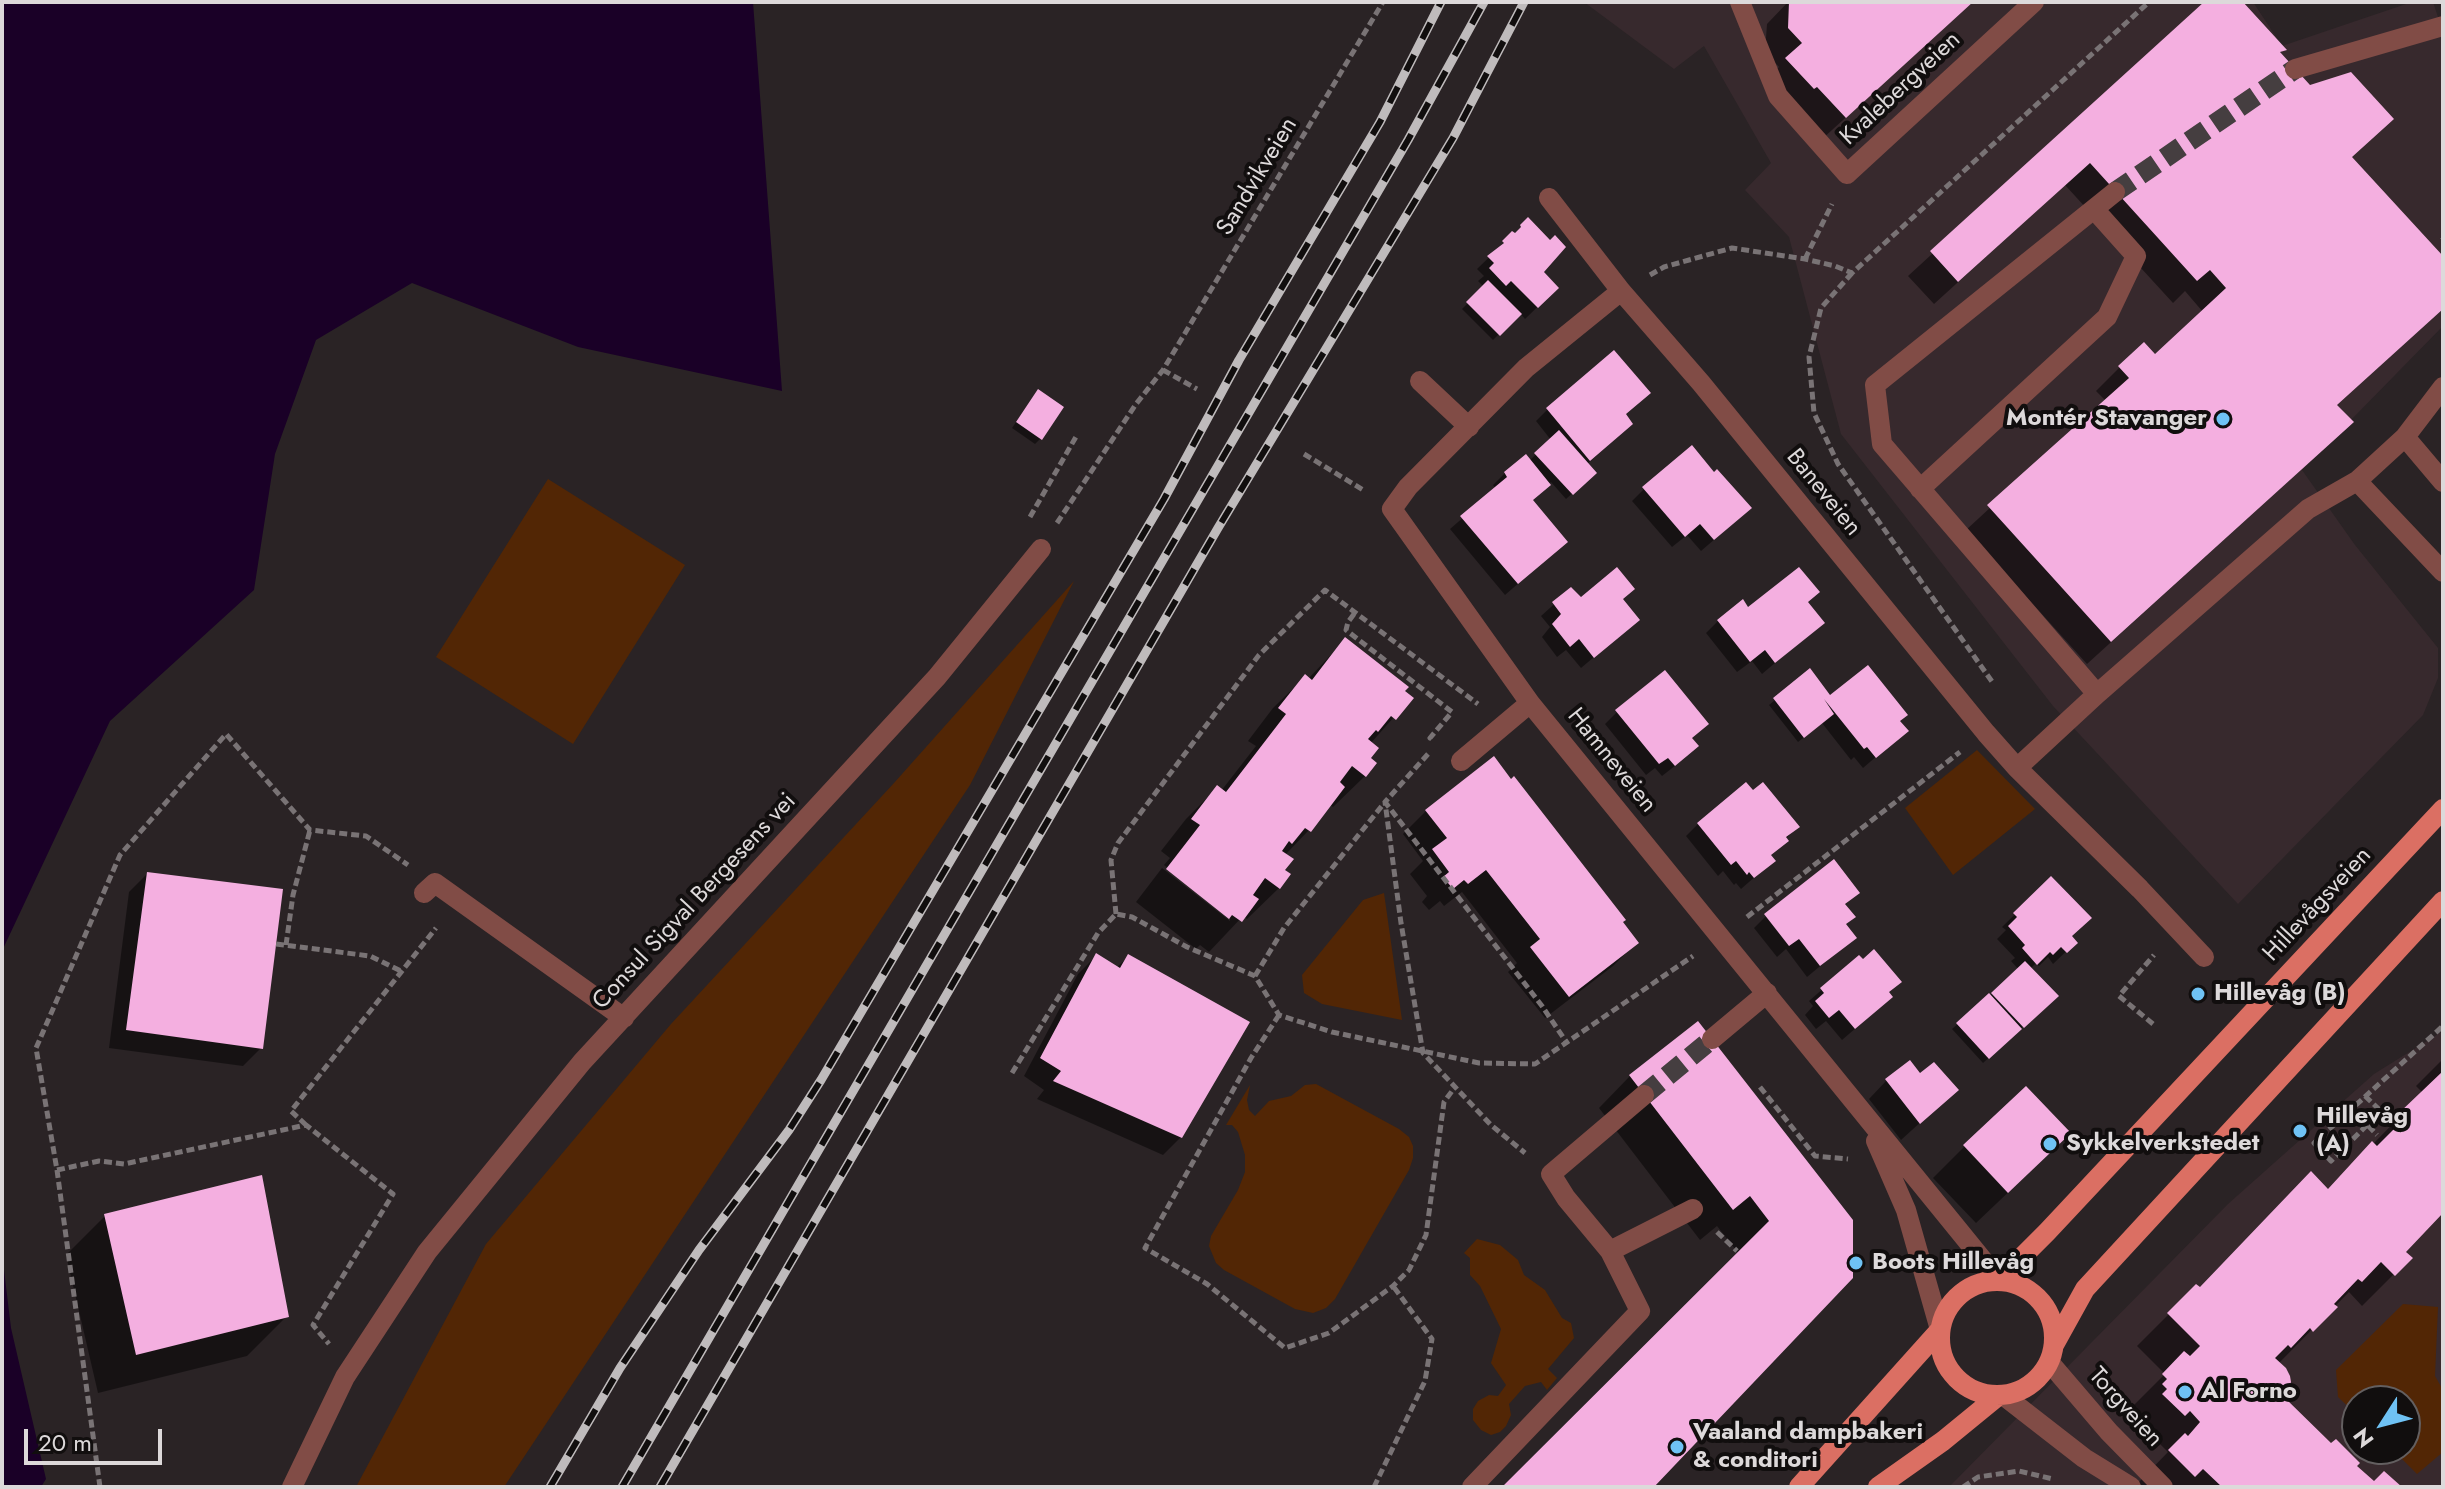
<!DOCTYPE html>
<html>
<head>
<meta charset="utf-8">
<style>
	body { margin:0 }
	#map { position:relative; width:2445px; height:1489px; overflow:hidden; background:#2a2325; font-family:Jost,sans-serif }
	canvas { display:block }
	.frame { position:absolute; inset:0; border:4px solid #ddd9da; pointer-events:none }
	.north { position:absolute; left:2341px; top:1385px; width:80px; height:80px; box-sizing:border-box; background:#110e0e; border:2px solid #635f60; border-radius:50%; rotate:234deg; font-size:22px; font-weight:700; line-height:32px; text-align:center; color:#ddd9da }
	.north::after { content:''; display:block; margin:auto; width:28px; height:36px; background:#6fc2f4; clip-path:polygon(50% 0,100% 100%,50% 72%,0 100%) }
	.scale { position:absolute; left:24px; top:1429px; width:138px; height:36px; box-sizing:border-box; border:4px solid #ddd9da; border-top:0; padding-left:10px; font-size:24px; line-height:28px; white-space:nowrap; color:#ddd9da; -webkit-text-stroke:6px #110e0e; paint-order:stroke }
</style>
</head>
<body>
<div id="map">
<canvas width="2445" height="1489"></canvas>
<div class="frame"></div>
<div class="north">N</div>
<div class="scale">20 m</div>
</div>
<script>
const ctx = document.querySelector('canvas').getContext('2d');
ctx.lineJoin = 'round';
function fill(path, color) { ctx.fillStyle = color; ctx.fill(path, 'evenodd'); }
const poly = rows => new Path2D(rows.map(r => 'M' + r).join(''));
function stroke(path, color, width, dash) { ctx.strokeStyle = color; ctx.lineWidth = width; ctx.lineCap = dash ? 'butt' : 'round'; ctx.setLineDash(dash || []); ctx.stroke(path); }
function write(font, color, halo, rows, align = 'center') {
  ctx.font = font + ' Jost,sans-serif'; ctx.lineWidth = 8; ctx.setLineDash([]); ctx.textBaseline = 'middle'; ctx.strokeStyle = halo; ctx.fillStyle = color; for (const [text, x, y, turn = 0] of rows) {
    ctx.save(); ctx.translate(x, y); ctx.rotate((+turn || 0) * Math.PI / 180); ctx.textAlign = isNaN(turn) ? turn : align; if (halo) ctx.strokeText(text, 0, 0); ctx.fillText(text, 0, 0); ctx.restore();
  }
}
fill(poly([
	[1584,2,2253,2,2282,46,2412,2,2433,2,2443,32,2443,326,2302,470,2355,545,2438,648,2438,678,2423,715,2238,904,2053,706,1841,434,1789,237,1745,190,1771,163,1704,46,1674,69],
	[2443,1031,2443,1487,1949,1487,2228,1204,2374,1074],
	[2357,1401,2405,1401,2405,1449,2357,1449]
]), '#37292d');
fill(poly([
	[548,479,685,565,573,744,436,657],
	[1074,581,970,785,504,1487,356,1487,486,1244,671,1024,894,783],
	[1977,750,2035,809,1953,875,1905,808],
	[1384,893,1402,1020,1322,1004,1304,993,1302,975,1363,900],
	[1316,1084,1399,1129,1409,1137,1413,1146,1413,1158,1409,1170,1335,1299,1326,1308,1313,1313,1295,1309,1224,1270,1216,1263,1209,1246,1211,1236,1238,1190,1245,1172,1245,1155,1238,1132,1232,1125,1226,1125,1250,1085,1247,1100,1249,1110,1255,1116,1269,1101,1291,1096,1305,1085],
	[1477,1239,1500,1245,1518,1260,1524,1275,1545,1290,1562,1318,1571,1323,1574,1338,1548,1369,1557,1378,1547,1390,1541,1382,1525,1386,1509,1404,1511,1415,1506,1426,1500,1432,1491,1435,1481,1430,1473,1420,1473,1409,1478,1401,1489,1395,1498,1396,1506,1385,1491,1363,1501,1329,1480,1286,1470,1275,1470,1258,1464,1253],
	[2403,1304,2438,1307,2435,1376,2443,1390,2443,1452,2417,1474,2392,1449,2405,1449,2405,1401,2357,1401,2357,1415,2338,1397,2336,1370]
]), '#522605');
fill(poly([
	[2,2,753,2,782,391,578,347,412,283,316,340,275,454,254,590,110,721,2,951],
	[2,1253,11,1328,46,1479,41,1487,2,1487]
]), '#1a0027');
fill(poly([
	[1788,2,1973,2,1821,140,1763,82,1779,67,1765,52,1767,24],
	[2207,2,2241,2,2284,49,2279,54,2350,158,2443,259,2443,308,2336,406,2328,445,2087,664,1966,530,2106,401,2096,391,2120,367,2155,356,2203,312,2185,291,2173,303,2065,185,1934,304,1908,276],
	[1513,234,1557,288,1525,319,1520,313,1493,340,1462,309,1484,287,1478,281,1484,276,1477,269],
	[1033,397,1041,438,1035,444,1012,428],
	[1548,409,1624,415,1619,436,1587,464,1595,473,1566,499,1551,482,1531,501,1566,542,1505,595,1450,529,1496,489,1493,485,1505,473,1529,461,1551,440,1536,421],
	[1644,489,1737,520,1701,551,1687,535,1672,547,1632,501],
	[1571,589,1580,600,1621,600,1638,620,1581,668,1566,650,1557,657,1542,637,1550,627,1541,616],
	[1806,603,1822,623,1762,674,1752,661,1737,672,1706,633,1718,621,1748,610],
	[1345,640,1411,698,1370,744,1365,776,1333,807,1329,804,1309,830,1285,855,1279,888,1247,919,1243,916,1209,952,1200,945,1196,949,1136,902,1162,868,1230,921,1230,916,1164,865,1170,858,1161,851,1186,819,1217,788,1221,791,1256,746,1248,741,1273,708,1305,677,1308,679],
	[1867,668,1906,731,1863,768,1854,757,1851,760,1822,723,1798,742,1769,705,1810,671,1818,707],
	[1617,712,1690,739,1685,758,1662,776,1655,768,1646,775,1605,724],
	[1753,793,1797,827,1769,857,1773,861,1741,889,1736,883,1734,885,1723,871,1718,876,1686,836,1698,824],
	[1426,811,1620,922,1636,943,1613,966,1545,1018,1508,972,1517,963,1462,892,1444,906,1440,901,1429,910,1422,902,1427,896,1410,874,1423,861,1403,834],
	[147,874,261,1048,243,1066,109,1048,129,892],
	[2051,879,2070,937,2075,943,2053,964,2048,957,2039,966,2036,963,2030,969,2056,996,1983,1063,1952,1029,2019,970,2011,961,2015,958,1997,939,2006,930,2002,927],
	[1857,892,1844,906,1844,926,1854,938,1807,977,1786,949,1777,957,1754,928,1766,916],
	[1096,956,1116,968,1129,956,1181,1137,1163,1155,1037,1099,1044,1090,1024,1076,1078,974],
	[1858,958,1888,993,1878,1009,1842,1040,1826,1021,1816,1029,1805,1015,1813,1006,1809,1001],
	[2443,1059,2443,1210,2403,1252,2410,1258,2362,1306,2349,1292,2278,1364,2283,1399,2374,1484,2399,1487,2142,1487,2138,1483,2168,1452,2157,1441,2152,1446,2132,1427,2137,1422,2132,1417,2138,1411,2132,1407,2165,1374,2137,1346,2196,1287,2199,1289,2327,1191,2423,1093,2416,1086],
	[1630,1076,1851,1221,1651,1487,1505,1487,1739,1254,1717,1226,1700,1240,1599,1108],
	[1919,1076,1956,1090,1901,1140,1869,1099,1886,1081],
	[1965,1146,2037,1165,1976,1223,1933,1178],
	[105,1216,286,1317,247,1356,98,1393,66,1255]
]), '#0007');
fill(poly([
	[1789,2,1973,2,1846,118,1817,87,1814,89,1785,58,1802,43,1788,28],
	[2204,2,2243,2,2287,50,2280,52,2310,85,2351,72,2394,119,2352,157,2443,256,2443,309,2337,405,2354,422,2111,642,1987,505,2129,378,2118,366,2144,342,2155,354,2226,288,2210,270,2197,281,2090,163,1958,282,1930,251],
	[1528,217,1550,240,1555,235,1566,247,1544,272,1559,288,1538,308,1511,281,1506,286,1489,268,1494,263,1487,256,1504,243,1502,241,1512,231,1515,233,1521,227,1520,225],
	[1488,280,1522,314,1500,336,1466,302],
	[1614,350,1651,393,1626,414,1633,424,1590,461,1546,408],
	[1038,389,1064,407,1042,440,1016,422],
	[1559,430,1597,473,1573,495,1534,453],
	[1692,445,1714,472,1717,469,1752,508,1714,540,1700,524,1685,537,1642,487],
	[1526,454,1551,485,1533,500,1568,542,1518,584,1460,516,1507,477,1504,472],
	[1617,567,1635,589,1623,599,1640,620,1594,658,1579,639,1570,647,1552,624,1561,614,1552,602,1571,587,1581,597],
	[1799,567,1820,592,1808,602,1825,623,1775,663,1765,650,1750,662,1717,620,1743,599,1748,607],
	[1345,637,1409,687,1405,691,1414,698,1396,720,1391,716,1378,732,1376,730,1368,739,1379,748,1371,758,1377,763,1366,777,1352,766,1340,782,1345,787,1311,832,1305,828,1292,844,1289,841,1282,851,1294,859,1285,870,1291,874,1280,889,1265,878,1253,895,1259,899,1242,922,1232,915,1229,919,1166,869,1200,825,1191,819,1217,785,1226,792,1286,714,1278,708,1305,674,1312,680],
	[1868,665,1908,715,1900,721,1909,731,1876,758,1867,747,1864,749,1824,699,1834,714,1804,738,1773,698,1810,668,1830,695],
	[1665,670,1709,724,1692,738,1699,746,1675,766,1668,758,1659,764,1615,710],
	[1494,756,1511,779,1514,776,1626,920,1623,922,1639,943,1569,997,1530,947,1540,939,1486,870,1468,884,1464,880,1453,889,1443,877,1449,872,1432,849,1447,838,1425,810],
	[1746,782,1753,790,1763,782,1800,827,1786,837,1789,841,1771,855,1776,861,1754,878,1749,872,1747,875,1736,861,1731,865,1697,823],
	[1834,859,1860,893,1845,904,1856,917,1846,924,1857,938,1820,966,1799,939,1789,946,1764,914],
	[147,872,283,889,263,1049,126,1030],
	[2051,876,2092,918,2072,936,2078,943,2067,953,2061,947,2053,955,2050,952,2037,965,2022,948,2025,945,2008,926,2017,917,2013,913],
	[1874,949,1902,982,1889,992,1893,997,1855,1029,1839,1010,1829,1018,1815,1001,1824,993,1820,988,1859,955,1863,959],
	[1096,953,1120,968,1128,954,1250,1022,1182,1138,1053,1081,1061,1071,1040,1058],
	[2025,961,2059,996,2024,1028,1991,993],
	[1989,993,2022,1029,1989,1059,1956,1023],
	[1698,1021,1853,1220,1853,1278,1654,1487,1502,1487,1769,1221,1750,1196,1733,1210,1629,1075],
	[1910,1060,1920,1073,1934,1062,1959,1090,1920,1124,1885,1079],
	[2443,1071,2443,1213,2406,1252,2413,1258,2395,1276,2381,1262,2362,1282,2358,1279,2334,1304,2338,1307,2313,1332,2310,1328,2291,1348,2288,1345,2275,1358,2286,1368,2290,1376,2291,1382,2285,1398,2331,1443,2336,1439,2360,1463,2357,1466,2374,1481,2384,1471,2402,1487,2222,1487,2203,1469,2195,1477,2168,1450,2185,1433,2188,1436,2200,1422,2190,1411,2185,1416,2162,1394,2167,1389,2162,1384,2167,1379,2162,1374,2184,1351,2190,1356,2200,1346,2167,1313,2196,1284,2200,1287,2311,1171,2328,1189,2372,1141,2377,1146,2404,1119,2398,1114],
	[2026,1086,2071,1133,2008,1193,1963,1145],
	[262,1175,289,1317,136,1355,104,1214]
]), '#f4afe0');
stroke(poly([
	[2115,192,2295,69],
	[1644,1095,1712,1039]
]), '#453e40', 20, [20, 10]);
stroke(poly([
	[2443,238,2443,239],
	[1805,259,1832,204],
	[1852,273,1821,308,1809,357,1814,413,1838,464,1993,683],
	[1650,275,1664,267,1732,248,1805,259,1835,266,1852,273,2149,2],
	[1163,370,1197,389],
	[1304,454,1365,491],
	[1030,517,1077,435],
	[1057,523,1136,404,1163,370,1383,2],
	[1354,614,1348,622,1346,630,1452,712,1430,738,1434,740],
	[1428,754,1385,802,1401,923,1423,1053,1491,1125,1525,1153],
	[1116,914,1111,860,1118,843,1259,655,1325,590,1478,704],
	[1747,917,1960,752],
	[276,944,370,956,401,971],
	[286,945,293,895,310,830],
	[1255,976,1284,928,1385,802,1542,1006,1567,1043],
	[1279,1015,1251,1058,1145,1248,1207,1284,1285,1348,1329,1333,1393,1286,1409,1270,1426,1235,1444,1102,1455,1087],
	[2153,1024,2119,996,2154,955],
	[1012,1073,1098,933,1116,914,1132,917,1187,947,1255,976,1279,1015,1332,1032,1479,1063,1535,1064,1693,956],
	[1760,1087,1815,1156,1848,1159],
	[2365,1096,2402,1131],
	[2360,1117,2377,1135],
	[306,1125,291,1111,436,928],
	[2367,1125,2331,1161,2314,1143,2443,1026],
	[57,1170,99,1161,124,1164,306,1125,393,1194,313,1325,329,1344],
	[1717,1232,1737,1251],
	[100,1487,57,1170,36,1048,120,855,226,734,310,830,366,836,408,865],
	[1374,1487,1425,1381,1432,1339,1393,1286],
	[1963,1487,1978,1477,2019,1471,2053,1479]
]), '#797375', 5, [8, 4]);
stroke(poly([
	[1740,2,1778,96,1847,174,2034,2],
	[2295,69,2443,26],
	[1549,198,1621,291,1701,383,1986,733,2017,768,2140,889,2204,957],
	[1621,291,1526,368,1408,487,1392,509,1530,703,1999,1280],
	[1420,381,1469,427],
	[2405,437,2443,482],
	[2357,481,2443,572],
	[1920,489,2107,317,2136,256,2094,209],
	[2097,694,1882,444,1875,385,2115,192],
	[1461,761,1530,703],
	[2017,768,2097,694,2308,509,2357,481,2405,437,2443,387],
	[424,893,435,883,624,1018],
	[1712,1039,1767,993],
	[1876,1141,1906,1210,1939,1326],
	[1610,1251,1693,1209],
	[2050,1363,2109,1432,2163,1487],
	[2003,1395,2084,1458,2131,1487],
	[292,1487,345,1377,427,1252,582,1062,937,677,1041,549],
	[1472,1487,1640,1311,1610,1251,1566,1198,1551,1174,1644,1095]
]), '#814c46', 20);
stroke(poly([
	[1999,1280,2047,1232,2443,809],
	'1940 1338a57 57 0 1 1 114 0a57 57 0 1 1-114 0Z',
	[2054,1345,2085,1289,2443,901],
	[1799,1487,1939,1331],
	[1878,1487,1943,1441,1998,1396]
]), '#db6f63', 20);
const rail = poly([
	[550,1487,620,1368,699,1250,789,1130,821,1080,1164,499,1239,360,1380,122,1441,2],
	[622,1487,1408,140,1484,2],
	[660,1487,1218,528,1453,138,1524,2]
]);
stroke(rail, '#bfbbbc', 9);
stroke(rail, '#110e0e', 6, [18]);
for (const [x, y, r, color] of [
	[2223,419,8,"#6fc2f4"],
	[2198,994,8,"#6fc2f4"],
	[2300,1131,8,"#6fc2f4"],
	[2050,1144,8,"#6fc2f4"],
	[1856,1263,8,"#6fc2f4"],
	[2185,1392,8,"#6fc2f4"],
	[1677,1447,8,"#6fc2f4"]
]) { const dot = new Path2D(); dot.arc(x, y, r, 0, 2 * Math.PI); ctx.fillStyle = color; ctx.fill(dot); stroke(dot, '#110e0e', 3); }
write('24px', '#ddd9da', '#110e0e', [
	["Kvalebergveien",1901,89,-43],
	["Sandvikveien",1258,177,-59],
	["Baneveien",1823,493,51],
	["Hamneveien",1611,761,51],
	["Consul Sigval Bergesens vei",695,902,-47],
	["Hillevågsveien",2318,905,-47],
	["Torgveien",2125,1408,48]
]);
write('bold 24px', '#ddd9da', '#110e0e', [
	["Montér Stavanger",2207,419,"right"],
	["Hillevåg (B)",2214,994],
	["Hillevåg",2316,1117],
	["(A)",2316,1145],
	["Sykkelverkstedet",2066,1144],
	["Boots Hillevåg",1872,1263],
	["Al Forno",2201,1392],
	["Vaaland dampbakeri",1693,1433],
	["& conditori",1693,1461]
], 'left');
</script>
</body>
</html>
